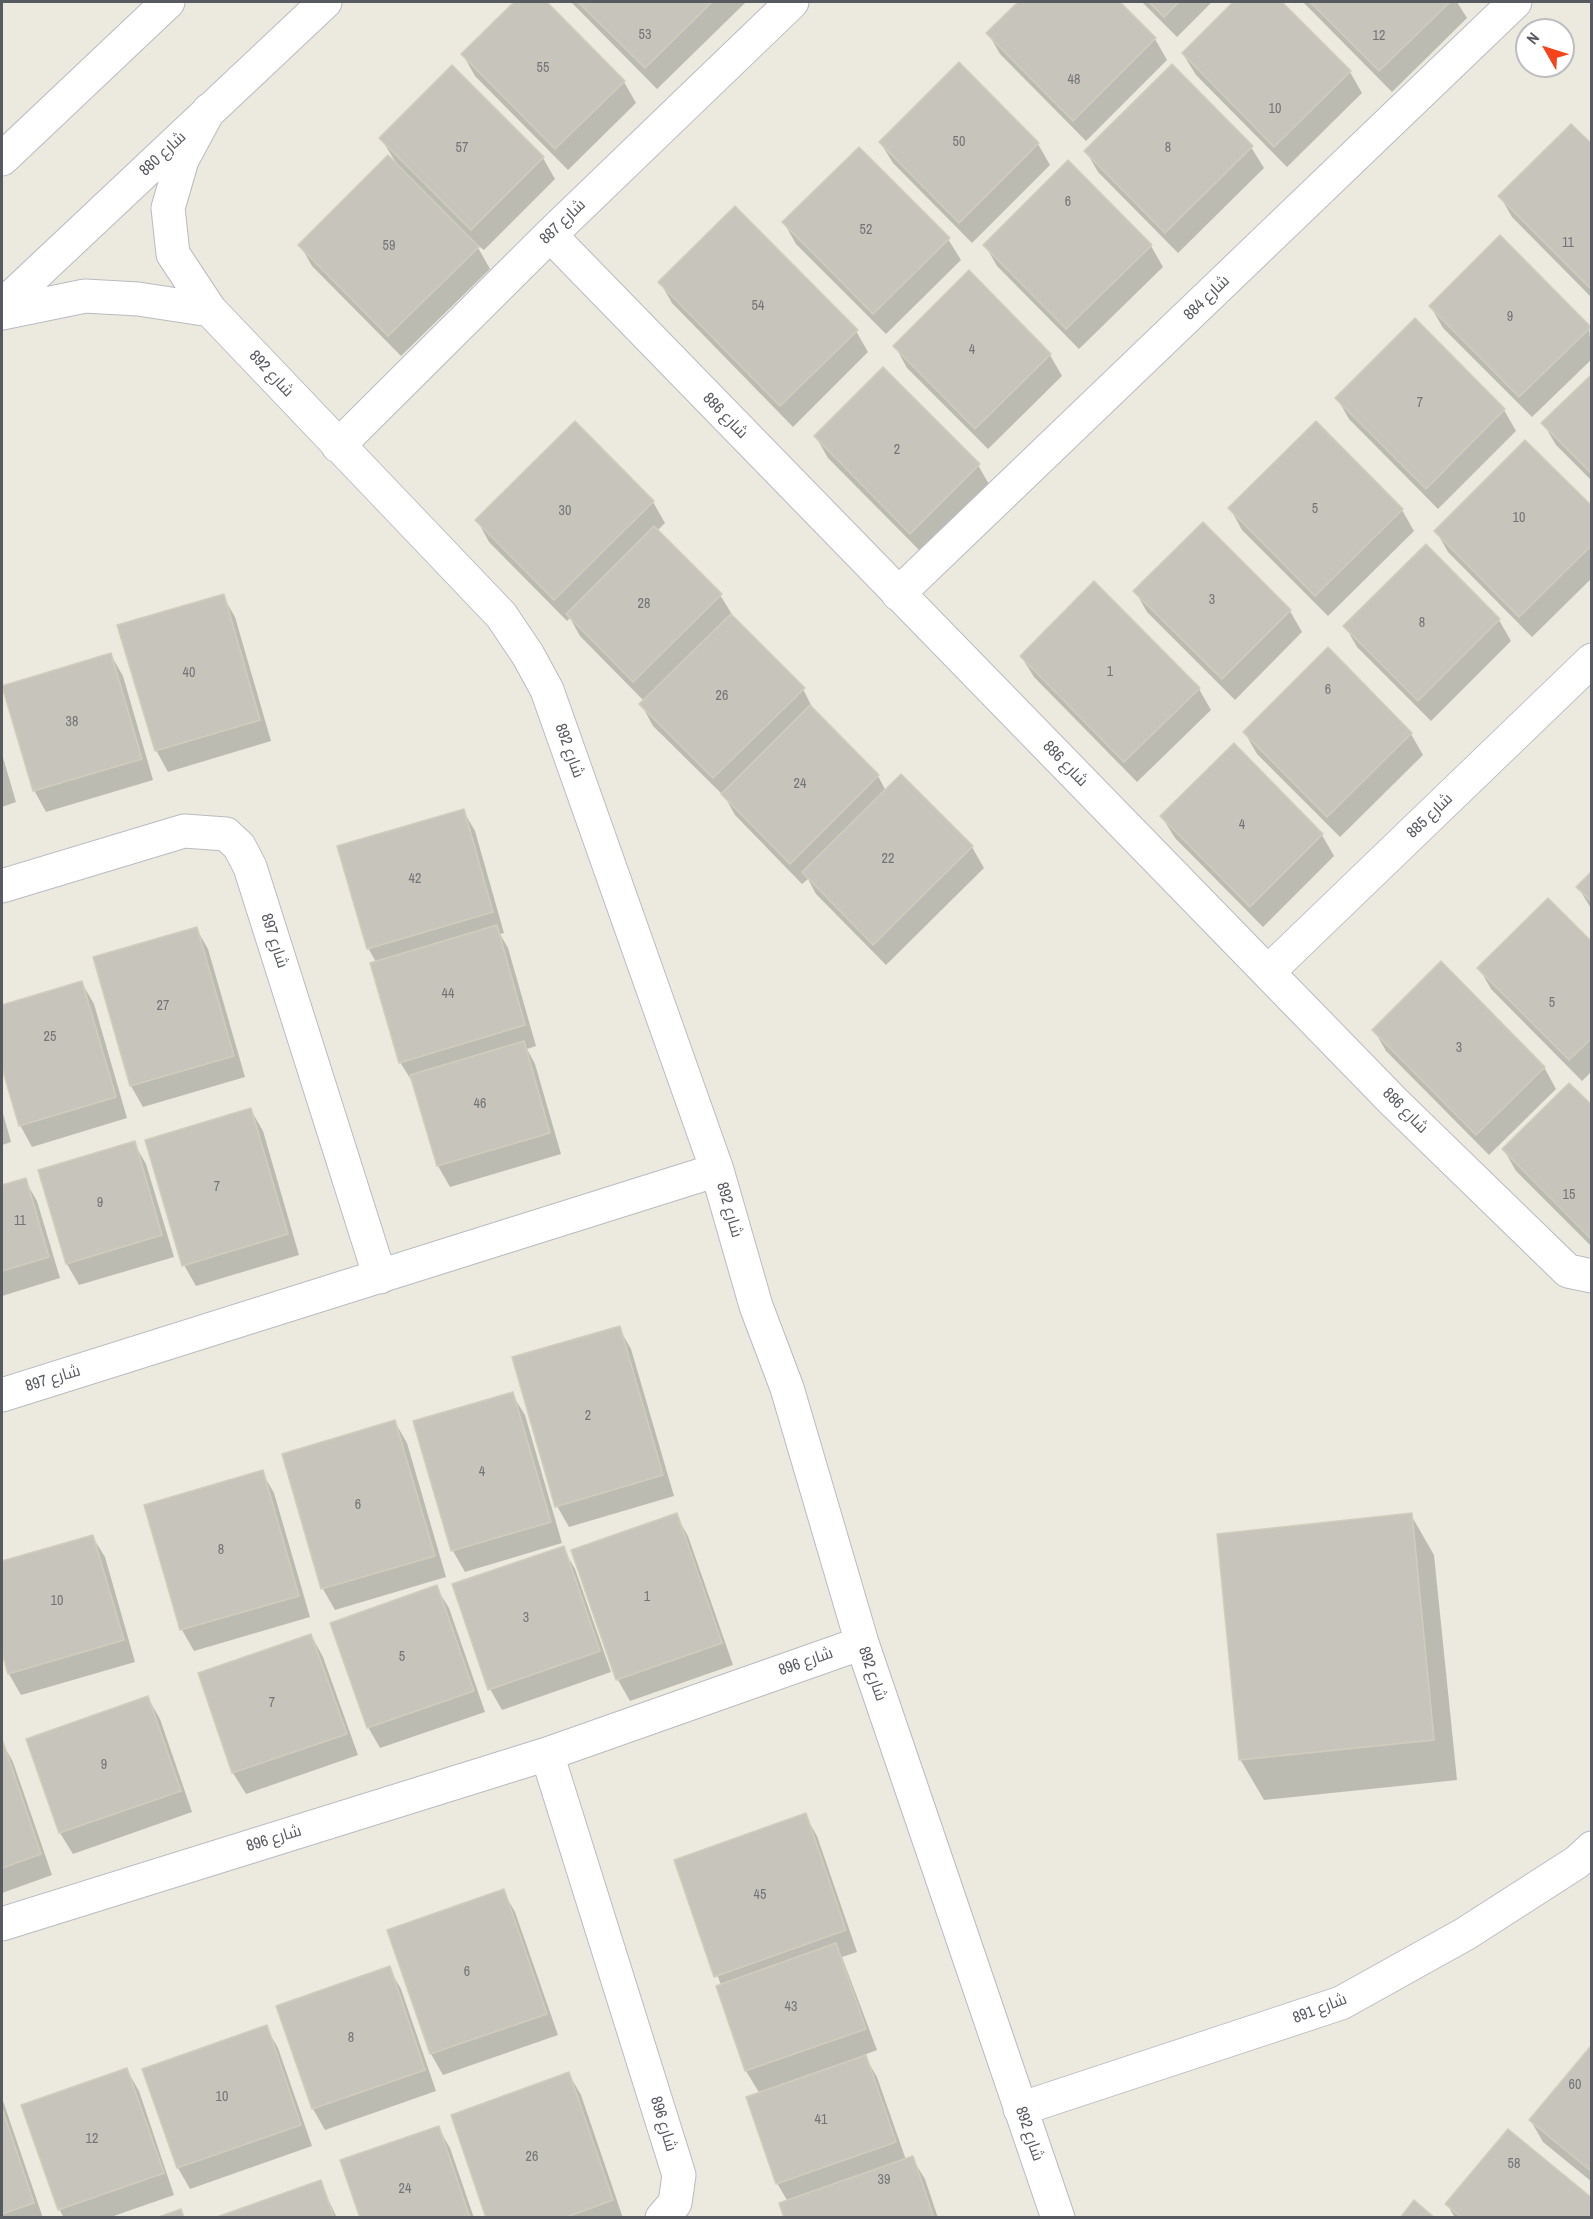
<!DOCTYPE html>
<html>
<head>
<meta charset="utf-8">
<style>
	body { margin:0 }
	#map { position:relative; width:1593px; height:2219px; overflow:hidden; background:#eceade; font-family:"Archivo Narrow",sans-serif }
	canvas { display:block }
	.frame { position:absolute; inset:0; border:3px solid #575a61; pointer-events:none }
	.north { position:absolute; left:1515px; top:18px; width:60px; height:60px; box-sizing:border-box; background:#fff; border:2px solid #bcbdc0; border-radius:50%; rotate:309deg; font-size:16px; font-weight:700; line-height:24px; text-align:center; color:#575a61 }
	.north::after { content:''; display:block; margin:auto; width:21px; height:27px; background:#f5441b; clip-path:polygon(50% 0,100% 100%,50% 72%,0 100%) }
</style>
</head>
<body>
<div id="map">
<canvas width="1593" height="2219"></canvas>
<div class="frame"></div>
<div class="north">N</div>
</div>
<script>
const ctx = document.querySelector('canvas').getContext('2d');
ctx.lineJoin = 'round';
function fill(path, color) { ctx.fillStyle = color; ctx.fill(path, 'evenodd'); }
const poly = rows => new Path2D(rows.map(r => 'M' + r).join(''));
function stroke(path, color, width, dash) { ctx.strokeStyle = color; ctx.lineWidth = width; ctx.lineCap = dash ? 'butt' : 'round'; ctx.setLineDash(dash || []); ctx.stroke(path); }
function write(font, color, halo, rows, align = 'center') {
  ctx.font = font + ' "Archivo Narrow",Cairo,sans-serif'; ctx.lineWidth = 5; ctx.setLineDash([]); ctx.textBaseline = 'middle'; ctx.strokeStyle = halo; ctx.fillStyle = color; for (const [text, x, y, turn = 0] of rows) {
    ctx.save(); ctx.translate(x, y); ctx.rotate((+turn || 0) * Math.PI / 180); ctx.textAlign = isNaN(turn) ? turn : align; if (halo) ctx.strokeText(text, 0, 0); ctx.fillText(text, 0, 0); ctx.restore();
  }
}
fill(poly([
	[517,2,545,2,624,82,636,103,568,170,475,76,463,55],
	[571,2,746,2,657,89],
	[1020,2,1118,2,1155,39,1167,60,1086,141,1000,54,988,33],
	[1142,2,1212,2,1177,37],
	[1235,2,1280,2,1350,72,1362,93,1287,167,1196,75,1183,54],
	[1303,2,1457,2,1467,18,1392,92],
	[381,138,543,158,555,179,484,250,476,244,490,269,401,356,312,266,300,245,396,163],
	[880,142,1038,144,1050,165,972,243,893,163],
	[1592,146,1592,298,1512,217,1500,196],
	[1251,147,1264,168,1178,253,1098,172,1086,151],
	[784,223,948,239,961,260,886,334,796,244],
	[985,245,1151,246,1163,267,1079,349,997,266],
	[660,282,856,331,868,352,793,427,672,303],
	[1431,307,1589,328,1592,359,1532,417,1443,328],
	[1415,320,1504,410,1516,431,1438,509,1349,419,1337,398],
	[895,346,1050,355,1062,376,988,449,907,368],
	[1592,376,1592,481,1556,445,1543,423],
	[575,423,653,502,665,523,657,531,720,595,733,616,803,689,814,711,878,776,886,791,972,847,984,868,886,965,816,894,808,879,802,884,735,815,725,797,653,726,641,704,644,701,580,636,570,618,567,621,489,542,477,520],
	[816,437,978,465,990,486,923,554,828,458],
	[1230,508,1402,510,1414,531,1328,616,1242,530],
	[1592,508,1592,578,1532,637,1448,552,1436,531],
	[1203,524,1290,611,1302,632,1235,700,1147,612,1135,591],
	[223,596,235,617,271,741,168,772,156,750],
	[1499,620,1511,641,1431,721,1357,647,1345,626],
	[111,655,123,676,153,780,46,812,34,790],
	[1021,656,1199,689,1211,710,1137,782,1034,677],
	[1245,733,1411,734,1423,755,1340,837,1257,754],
	[2,754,16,802,2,807],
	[463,810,475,831,504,933,500,934,508,948,536,1046,527,1049,535,1064,561,1154,450,1187,438,1166,413,1083,400,1062,376,962,368,948],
	[1162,817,1322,835,1334,856,1263,927,1175,838],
	[1592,873,1592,910,1578,887],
	[196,928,208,949,245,1077,143,1107,131,1086,94,958],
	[1592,944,1592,1071,1582,1081,1491,989,1479,968],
	[82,983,94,1004,127,1118,32,1147,20,1125,2,1062,2,1007],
	[1374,1030,1544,1067,1556,1089,1489,1155,1386,1051],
	[1592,1107,1592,1247,1516,1171,1504,1150],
	[2,1110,11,1142,2,1145],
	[251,1110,263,1131,299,1255,196,1286,184,1265],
	[134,1143,146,1164,174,1257,79,1285,67,1264,40,1171],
	[25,1180,37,1201,60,1278,2,1296,2,1187],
	[619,1328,631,1349,674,1496,569,1527,557,1506],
	[512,1394,525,1415,562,1543,465,1572,453,1551,415,1422],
	[395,1422,407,1443,446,1577,335,1610,323,1589,284,1455],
	[262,1472,274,1493,310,1617,194,1651,182,1630,146,1506],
	[676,1515,688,1536,733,1665,630,1701,618,1680,573,1551],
	[1411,1515,1434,1555,1457,1780,1264,1800,1240,1759],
	[92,1536,105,1557,135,1662,21,1695,9,1674,2,1648,2,1563],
	[563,1548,575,1569,611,1672,502,1710,490,1689],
	[436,1587,449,1608,485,1712,380,1748,368,1727],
	[311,1635,323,1657,358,1755,246,1794,233,1773,200,1674],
	[148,1698,160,1719,192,1812,73,1854,60,1833,28,1740],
	[2,1742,13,1762,52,1875,2,1893],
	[805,1815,817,1836,857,1952,842,1957,877,2050,864,2055,877,2077,906,2160,912,2158,925,2179,938,2218,786,2218,788,2202,777,2183,760,2094,746,2071,718,1986,721,1985,676,1860],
	[503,1891,515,1912,558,2035,443,2075,431,2054],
	[389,1968,401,1989,436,2091,325,2130,313,2109,278,2007],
	[266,2027,278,2048,312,2146,190,2189,178,2168,144,2070],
	[1592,2051,1592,2182,1543,2142,1531,2121],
	[127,2070,139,2091,174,2195,108,2218,64,2218,59,2209],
	[569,2074,581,2095,623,2218,488,2218],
	[2,2098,43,2218,2,2218],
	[438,2127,450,2148,474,2218,361,2218],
	[320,2182,337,2218,218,2218],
	[1447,2204,1592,2218,1455,2218]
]), '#0003');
const building = poly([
	[514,2,547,2,625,81,555,149,461,54,514,2],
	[578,2,712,2,645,68,578,2],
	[1018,2,1120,2,1156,38,1073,121,986,33,1018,2],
	[1149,2,1179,2,1164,17,1149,2],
	[1233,2,1282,2,1351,71,1274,147,1182,53,1233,2],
	[1310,2,1450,2,1379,71,1310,2],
	[959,62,1039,143,959,223,879,142,959,62],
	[1172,64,1253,146,1165,233,1084,151,1172,64],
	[452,65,544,157,471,230,379,138,452,65],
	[1571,124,1592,144,1592,290,1498,196,1571,124],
	[859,147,950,238,873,314,782,222,859,147],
	[388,155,479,247,388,336,298,245,388,155],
	[1068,160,1152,245,1066,329,983,245,1068,160],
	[735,206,858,330,780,406,658,282,735,206],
	[1500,235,1591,327,1519,397,1429,306,1500,235],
	[969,270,1051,354,975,429,893,346,969,270],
	[1415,318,1505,409,1426,489,1335,398,1415,318],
	[883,367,980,464,910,534,814,436,883,367],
	[1592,374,1592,474,1541,423,1592,374],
	[575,421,654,501,554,600,475,520,575,421],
	[1316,421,1403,509,1315,596,1228,508,1316,421],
	[1525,440,1592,506,1592,545,1519,617,1434,531,1525,440],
	[1203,522,1291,610,1222,679,1133,591,1203,522],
	[654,526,722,594,633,682,566,614,654,526],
	[1426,544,1500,619,1418,701,1343,626,1426,544],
	[1094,581,1200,688,1124,762,1020,656,1094,581],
	[224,594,260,720,155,751,117,625,224,594],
	[731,614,805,688,713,778,639,704,731,614],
	[1328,647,1412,733,1327,817,1243,732,1328,647],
	[111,653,142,759,33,791,2,686,111,653],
	[810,705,879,775,790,864,721,794,810,705],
	[1234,743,1323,834,1250,907,1160,816,1234,743],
	[901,774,973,846,873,945,802,872,901,774],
	[464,809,493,912,367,949,337,846,464,809],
	[1592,871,1592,902,1576,887,1592,871],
	[1548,898,1592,942,1592,1038,1569,1060,1477,968,1548,898],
	[497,925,525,1025,399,1063,370,963,497,925],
	[197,927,234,1056,130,1086,93,957,197,927],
	[1441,961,1545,1067,1476,1135,1372,1030,1441,961],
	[82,981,116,1097,19,1126,2,1068,2,1005,82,981],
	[524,1041,550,1133,437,1166,410,1075,524,1041],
	[1569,1083,1592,1105,1592,1240,1502,1149,1569,1083],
	[251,1108,288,1234,182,1266,145,1140,251,1108],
	[135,1141,162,1235,66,1264,38,1170,135,1141],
	[26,1178,49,1257,2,1271,2,1185,26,1178],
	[620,1326,663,1475,555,1507,512,1357,620,1326],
	[513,1392,551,1522,451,1551,413,1421,513,1392],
	[395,1420,435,1556,321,1589,282,1454,395,1420],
	[263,1470,299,1596,180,1630,144,1505,263,1470],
	[677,1513,722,1643,616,1680,571,1550,677,1513],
	[1412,1513,1434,1740,1239,1760,1217,1534,1412,1513],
	[93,1535,124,1640,8,1674,2,1653,2,1561,93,1535],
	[564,1546,600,1651,488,1690,452,1584,564,1546],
	[437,1585,474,1691,367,1728,330,1623,437,1585],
	[311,1634,347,1734,232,1773,198,1673,311,1634],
	[148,1696,181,1791,59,1833,26,1739,148,1696],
	[2,1739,41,1854,2,1868,2,1739],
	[806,1813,846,1930,714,1977,674,1860,806,1813],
	[504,1889,547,2014,430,2054,387,1930,504,1889],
	[836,1943,866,2029,745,2071,716,1986,836,1943],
	[390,1966,425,2070,312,2109,276,2006,390,1966],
	[267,2025,301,2125,177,2168,142,2069,267,2025],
	[1590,2047,1592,2049,1592,2172,1529,2120,1590,2047],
	[866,2055,896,2142,776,2184,746,2097,866,2055],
	[127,2068,164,2173,58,2210,21,2105,127,2068],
	[569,2072,613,2200,564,2218,486,2218,451,2115,569,2072],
	[2,2108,34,2203,2,2214,2,2108],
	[439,2126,470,2218,360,2218,340,2160,439,2126],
	[1508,2129,1592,2198,1592,2218,1462,2218,1445,2204,1508,2129],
	[913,2156,934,2218,784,2218,779,2203,913,2156],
	[321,2180,334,2218,214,2218,321,2180],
	[1414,2200,1435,2218,1400,2218,1414,2200],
	[181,2209,184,2218,156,2218,181,2209]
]);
fill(building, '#c7c4bb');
stroke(building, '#d1cdbc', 1.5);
const minor = poly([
	[209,110,182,160,168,208,173,254,210,310,501,615,528,655,547,690,717,1170,756,1306,787,1388,862,1643,1058,2218],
	[2,159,168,2],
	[550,235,1394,1102,1568,1271,1592,1276],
	[2,306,325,2],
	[2,313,85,296,138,299,210,310],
	[338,446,550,235,792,2],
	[898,594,1515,2],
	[2,886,184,831,226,834,239,846,250,867,380,1277],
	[1268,972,1592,660],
	[2,1395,717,1170],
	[547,1754,679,2175,675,2203,662,2218],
	[2,1924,547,1754,862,1643],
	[1020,2109,1341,2003,1465,1934,1577,1862,1592,1848]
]);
stroke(minor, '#b9bbc2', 35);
stroke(minor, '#fff', 33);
write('14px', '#737478', null, [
	["53",645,35],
	["12",1379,36],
	["55",543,68],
	["48",1074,80],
	["10",1275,109],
	["50",959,142],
	["57",462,148],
	["8",1168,148],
	["6",1068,202],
	["52",866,230],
	["11",1568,243],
	["59",389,246],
	["54",758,306],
	["9",1510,317],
	["4",972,350],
	["7",1420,403],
	["2",897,450],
	["5",1315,509],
	["30",565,511],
	["10",1519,518],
	["3",1212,600],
	["28",644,604],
	["8",1422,623],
	["1",1110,672],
	["40",189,673],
	["6",1328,690],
	["26",722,696],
	["38",72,722],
	["24",800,784],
	["4",1242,825],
	["22",888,859],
	["42",415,879],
	["44",448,994],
	["5",1552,1003],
	["27",163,1006],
	["25",50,1037],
	["3",1459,1048],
	["46",480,1104],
	["7",217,1187],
	["15",1569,1195],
	["9",100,1203],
	["11",20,1221],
	["2",588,1416],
	["4",482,1472],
	["6",358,1505],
	["8",221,1550],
	["1",647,1597],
	["10",57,1601],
	["3",526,1618],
	["5",402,1657],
	["7",272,1703],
	["9",104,1765],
	["45",760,1895],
	["6",467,1972],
	["43",791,2007],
	["8",351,2038],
	["60",1575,2085],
	["10",222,2097],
	["41",821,2120],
	["12",92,2139],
	["26",532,2157],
	["58",1514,2164],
	["39",884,2180],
	["24",405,2189]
]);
write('16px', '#575a61', '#fff', [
	["شارع 880",163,154,-43],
	["شارع 887",563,222,-44],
	["شارع 884",1207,298,-44],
	["شارع 892",271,374,47],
	["شارع 886",725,416,46],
	["شارع 892",569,751,70],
	["شارع 886",1065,764,46],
	["شارع 885",1430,816,-44],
	["شارع 897",274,941,72],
	["شارع 886",1405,1111,45],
	["شارع 892",729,1210,74],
	["شارع 897",53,1379,-17],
	["شارع 896",806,1662,-19],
	["شارع 892",872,1674,71],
	["شارع 896",274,1839,-17],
	["شارع 891",1320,2009,-21],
	["شارع 896",663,2124,73],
	["شارع 892",1029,2134,71]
]);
</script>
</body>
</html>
